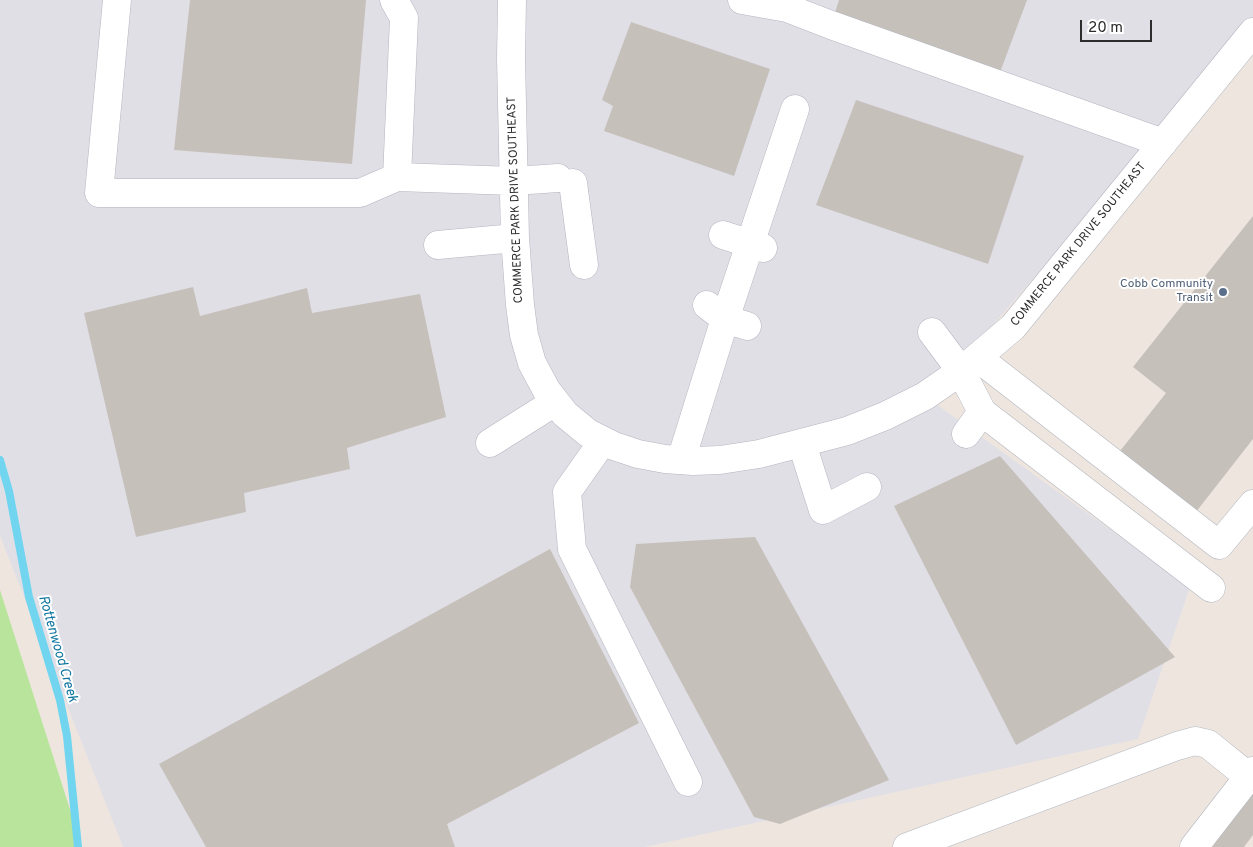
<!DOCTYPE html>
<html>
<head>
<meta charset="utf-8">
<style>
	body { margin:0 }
	#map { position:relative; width:1253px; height:847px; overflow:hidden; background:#eee6de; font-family:Overpass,sans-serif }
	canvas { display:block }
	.scale { position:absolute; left:1080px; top:20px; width:72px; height:22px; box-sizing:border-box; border:2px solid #2c2c2c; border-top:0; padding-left:6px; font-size:15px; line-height:18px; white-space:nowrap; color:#2c2c2c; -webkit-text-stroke:4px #fff; paint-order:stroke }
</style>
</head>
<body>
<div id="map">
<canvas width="1253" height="847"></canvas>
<div class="scale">20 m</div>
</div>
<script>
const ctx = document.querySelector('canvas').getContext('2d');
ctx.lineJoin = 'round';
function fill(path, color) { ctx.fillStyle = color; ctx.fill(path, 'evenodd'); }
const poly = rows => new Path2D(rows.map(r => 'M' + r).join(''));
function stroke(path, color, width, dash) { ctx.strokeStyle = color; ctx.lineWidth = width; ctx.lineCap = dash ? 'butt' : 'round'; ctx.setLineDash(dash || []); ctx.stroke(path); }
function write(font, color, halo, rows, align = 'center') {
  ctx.font = font + ' Overpass,sans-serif'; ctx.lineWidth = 4; ctx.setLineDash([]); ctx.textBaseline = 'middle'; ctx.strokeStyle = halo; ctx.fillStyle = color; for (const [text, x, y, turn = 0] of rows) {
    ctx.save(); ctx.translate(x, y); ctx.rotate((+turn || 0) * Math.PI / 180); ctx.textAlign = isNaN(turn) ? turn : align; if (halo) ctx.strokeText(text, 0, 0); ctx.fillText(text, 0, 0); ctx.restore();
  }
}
fill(poly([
	[0,0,1253,0,1253,24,929,399,1190,587,1138,739,645,847,123,847,0,536]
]), '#e1dfe6');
fill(poly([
	[0,590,82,847,0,847]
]), '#b8e49b');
stroke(poly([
	[0,460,9,491,29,597,60,700,67,736,78,847]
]), '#71d5f0', 8);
fill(poly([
	[190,0,366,0,352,164,174,150],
	[839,0,1027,0,999,75,833,19],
	[631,22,770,69,734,176,604,131,613,106,602,100],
	[856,100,1024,156,988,264,816,205],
	[1253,216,1253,439,1196,512,1120,451,1166,393,1133,367],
	[193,287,200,316,307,288,312,313,420,294,446,417,347,448,350,469,244,493,246,512,136,537,84,313],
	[1000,456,1175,657,1016,745,894,506],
	[755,537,889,780,780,824,754,817,630,587,636,544],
	[550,549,639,723,447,824,455,847,206,847,159,764],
	[1253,789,1253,835,1244,847,1208,847]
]), '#c6c0bb');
const minor = poly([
	[117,0,99,193,360,193,397,177,514,181,558,178],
	[394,0,404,18,397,177],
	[512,0,511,58,515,238,520,305,524,335,532,363,547,391,565,414,588,433,614,446,638,454,665,459,693,461,720,460,759,454,847,431,885,416,925,396,961,371,1013,327,1253,32],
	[742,0,787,8,831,25,1163,143],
	[573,183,584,265],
	[723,235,763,248],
	[438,245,515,238],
	[747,326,725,319,795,109],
	[932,332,961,371,982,412,1211,588],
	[978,358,1219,545,1253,504],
	[966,434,982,412],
	[603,441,567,492,572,549,688,782],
	[490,443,555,402],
	[802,444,823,510,867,487],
	[681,460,725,319,707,305],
	[907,847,1177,746,1195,741,1208,744,1249,777],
	[1194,847,1253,771]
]);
stroke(minor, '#b2b6c0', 29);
stroke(minor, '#fff', 28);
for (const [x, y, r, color] of [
	[1223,292,5,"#5c6f8a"]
]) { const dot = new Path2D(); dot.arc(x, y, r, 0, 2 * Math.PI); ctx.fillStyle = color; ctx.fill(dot); stroke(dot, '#fff', 2); }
write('12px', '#2c2c2c', '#fff', [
	["COMMERCE PARK DRIVE SOUTHEAST",516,200,-92],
	["COMMERCE PARK DRIVE SOUTHEAST",1079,245,-51]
]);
write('12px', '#4e5e75', '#fff', [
	["Cobb Community",1213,285],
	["Transit",1213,299]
], 'right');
write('italic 14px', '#0d759f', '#fff', [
	["Rottenwood Creek",57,649,74]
]);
</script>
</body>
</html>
